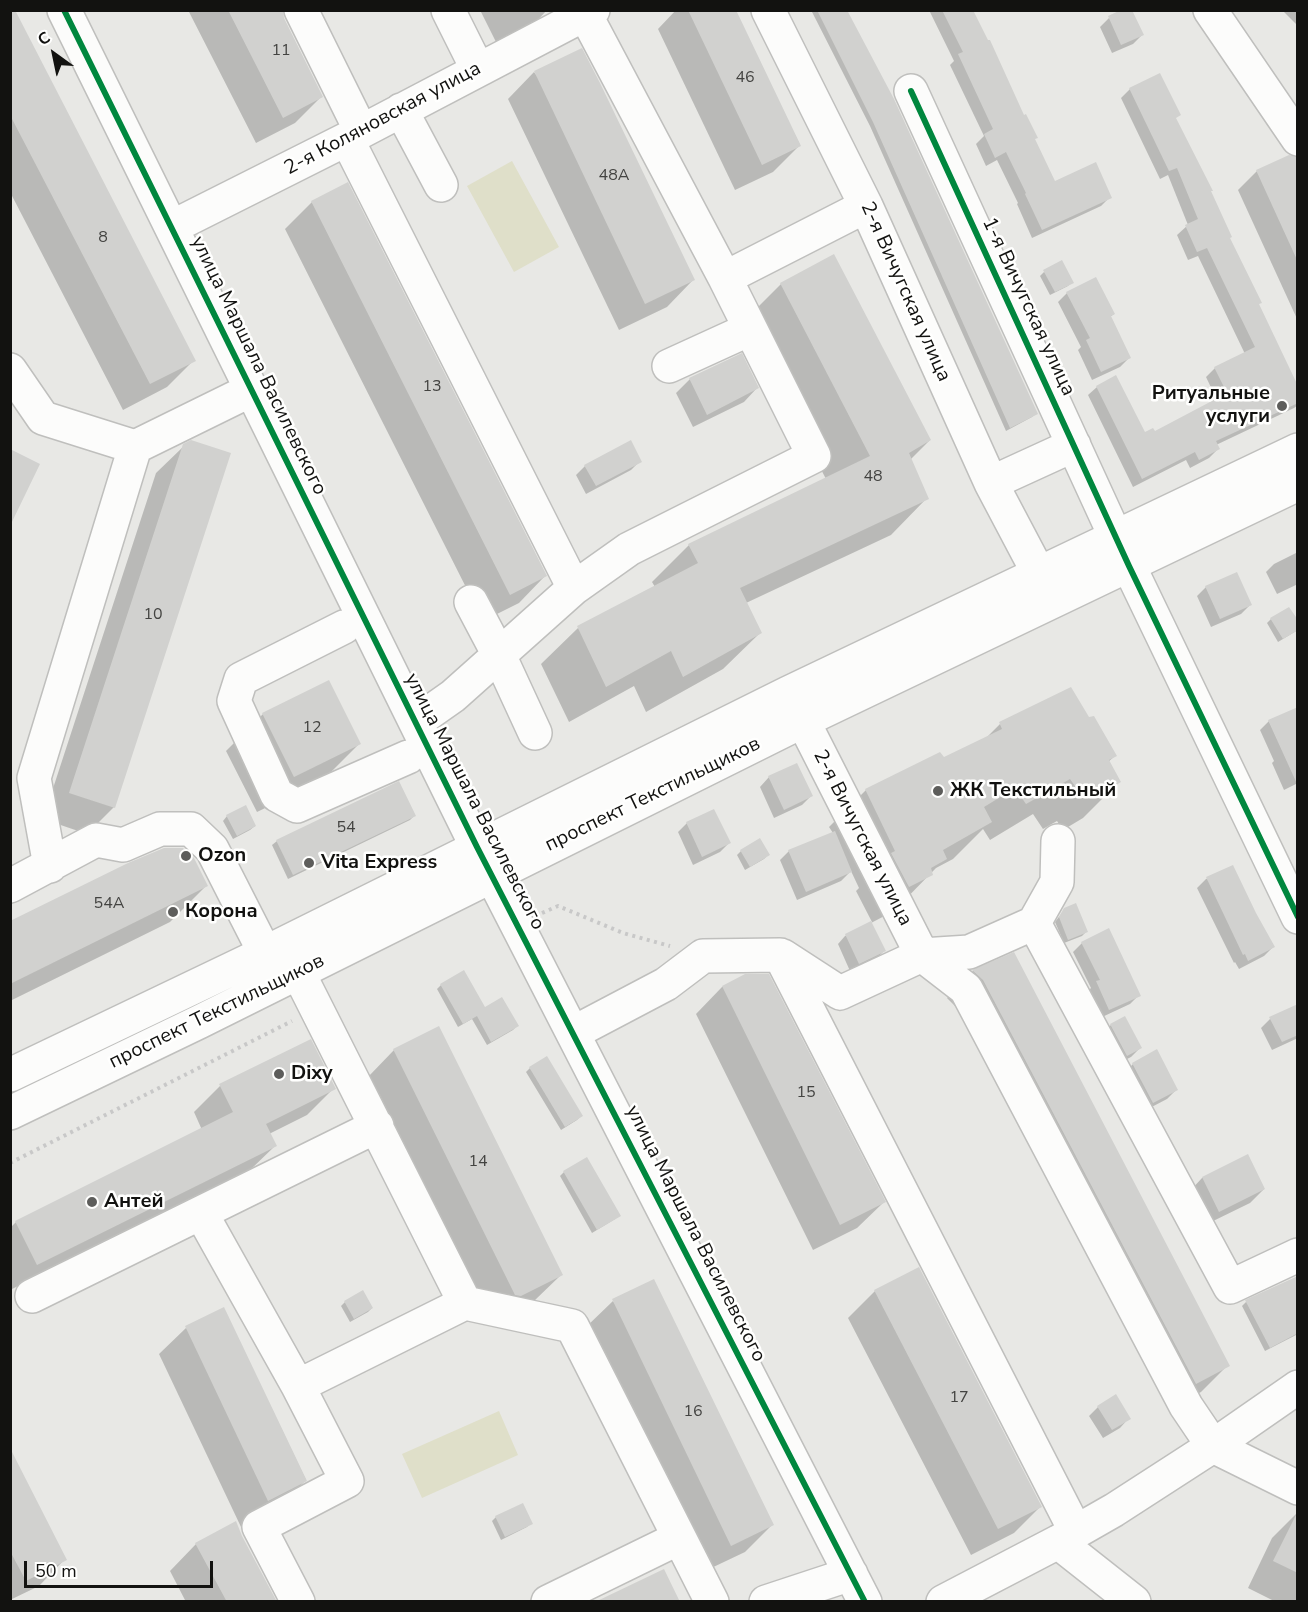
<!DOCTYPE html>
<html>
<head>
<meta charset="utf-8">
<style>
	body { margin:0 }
	#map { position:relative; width:1308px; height:1612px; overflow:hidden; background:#e8e8e5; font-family:"Nunito Sans",sans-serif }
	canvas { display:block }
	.frame { position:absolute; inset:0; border:12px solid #121210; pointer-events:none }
	.north { position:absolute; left:24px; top:24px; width:60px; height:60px; -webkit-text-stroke:4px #fffffe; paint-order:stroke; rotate:327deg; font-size:16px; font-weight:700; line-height:24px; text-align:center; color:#121210 }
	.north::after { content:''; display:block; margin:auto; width:21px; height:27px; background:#121210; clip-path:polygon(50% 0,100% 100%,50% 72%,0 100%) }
	.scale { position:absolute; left:24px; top:1561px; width:189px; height:27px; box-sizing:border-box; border:3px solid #121210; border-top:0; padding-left:8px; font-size:18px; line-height:21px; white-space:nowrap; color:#121210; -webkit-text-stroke:4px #fffffe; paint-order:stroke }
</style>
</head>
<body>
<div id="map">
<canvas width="1308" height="1612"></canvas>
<div class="frame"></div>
<div class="north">С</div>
<div class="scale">50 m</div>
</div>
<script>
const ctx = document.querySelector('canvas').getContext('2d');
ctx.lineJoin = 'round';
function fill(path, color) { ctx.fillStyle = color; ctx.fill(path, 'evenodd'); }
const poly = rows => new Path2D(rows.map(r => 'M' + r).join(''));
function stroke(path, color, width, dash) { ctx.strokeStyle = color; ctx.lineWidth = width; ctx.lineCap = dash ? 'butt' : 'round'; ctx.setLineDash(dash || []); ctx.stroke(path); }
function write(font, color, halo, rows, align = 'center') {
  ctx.font = font + ' "Nunito Sans",sans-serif'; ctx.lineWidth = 5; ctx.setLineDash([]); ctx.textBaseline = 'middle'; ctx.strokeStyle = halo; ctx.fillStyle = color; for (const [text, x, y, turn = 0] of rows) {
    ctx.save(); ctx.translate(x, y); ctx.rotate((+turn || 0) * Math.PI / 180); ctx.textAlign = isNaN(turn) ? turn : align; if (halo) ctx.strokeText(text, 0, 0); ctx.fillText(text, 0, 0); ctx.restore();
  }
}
fill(poly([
	[512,161,559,247,514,272,467,186],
	[499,1411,518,1455,422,1498,402,1454]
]), '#dfdfc9');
fill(poly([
	[10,10,194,360,167,387,123,410,10,192],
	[188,10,281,10,283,19,321,97,295,123,256,143],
	[480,10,547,10,535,23,496,42],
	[676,10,734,10,800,145,773,172,735,190,658,29],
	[811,10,845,10,1036,413,1032,417,1006,431,870,126],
	[929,10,971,10,1054,183,1110,197,1101,206,1032,238,1017,204,1018,203,997,160,986,166,976,144,984,136,950,65,954,61],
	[1282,10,1298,10,1298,26],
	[1109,18,1142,35,1133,44,1112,53,1100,27],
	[534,72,693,280,667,307,619,330,508,99],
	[1130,89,1175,119,1258,305,1298,390,1298,405,1294,408,1216,445,1218,449,1209,458,1190,468,1186,460,1133,487,1088,395,1097,387,1144,434,1154,433,1217,400,1206,377,1215,368,1245,354,1198,256,1188,260,1177,235,1188,225,1168,175,1160,179,1121,98],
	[1289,156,1298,159,1298,321,1238,190,1257,171],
	[312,202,545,576,519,603,483,621,285,229],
	[1044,272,1072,282,1068,286,1050,295,1040,276],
	[781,284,930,440,910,460,927,498,891,535,746,603,760,633,723,669,646,712,634,686,569,722,541,664,578,628,655,587,652,582,689,545,826,479,744,321],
	[1067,293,1114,314,1110,317,1129,358,1120,367,1092,380,1078,350,1081,347,1058,302],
	[690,379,757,388,744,402,693,427,676,393],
	[184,446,114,807,87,834,43,819,156,473],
	[640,461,631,470,586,494,576,475,585,466],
	[1298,552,1298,584,1277,594,1266,572,1274,564],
	[1206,587,1250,605,1241,614,1211,627,1197,596],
	[1271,619,1298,630,1278,642,1267,623],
	[263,714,359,744,323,780,257,812,226,751],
	[1088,719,1115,756,1108,762,1119,782,1083,818,1063,830,1057,821,1043,829,1033,814,990,840,983,829,953,859,936,868,894,911,871,923,884,951,876,959,850,971,838,944,845,936,872,922,856,891,859,888,851,871,841,881,797,900,780,860,789,851,833,833,829,827,866,790,943,759,985,739,1000,724],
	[1269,721,1298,783,1284,790,1272,763,1274,761,1260,730],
	[769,777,811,796,802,805,774,818,760,787],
	[398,783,414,816,410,820,288,879,272,845,277,841],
	[713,811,729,843,720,852,693,865,678,832,687,823],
	[227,816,255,826,250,830,233,839,223,821],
	[741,851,768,855,764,859,745,870,737,855],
	[1232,867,1255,913,1273,947,1264,956,1239,969,1235,962,1234,963,1197,888,1206,879],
	[206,886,170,922,10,1001,10,923],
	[1065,909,1086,932,1082,936,1064,943,1055,922],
	[1082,943,1139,995,1130,1004,1100,1018,1087,992,1091,988,1073,952],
	[1014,954,1228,1365,1201,1392,1169,1409,956,1007,947,998,973,971],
	[745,976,884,1202,857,1228,813,1250,696,1014,722,987],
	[441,985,517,1026,513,1030,487,1045,472,1019,458,1027,437,989],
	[1298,1006,1298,1038,1272,1050,1261,1028,1270,1019],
	[1125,1018,1140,1048,1131,1057,1117,1064,1101,1034,1111,1025],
	[394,1050,561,1275,534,1301,493,1322,368,1077],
	[1133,1064,1176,1090,1167,1099,1144,1111,1124,1073],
	[530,1068,581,1116,577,1120,561,1130,526,1072],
	[220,1086,334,1088,307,1115,269,1134,275,1146,248,1172,10,1290,10,1228,16,1222,202,1130,194,1112],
	[1247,1156,1264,1189,1250,1203,1205,1225,1189,1192,1202,1178],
	[587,1159,615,1219,592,1233,560,1176,564,1172],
	[918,1269,1040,1507,1014,1533,971,1555,848,1318,875,1291],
	[1298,1278,1298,1334,1265,1351,1242,1306,1246,1302],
	[613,1301,772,1525,745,1552,705,1571,586,1327],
	[345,1302,372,1308,368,1312,350,1322,341,1306],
	[224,1309,306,1480,279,1507,241,1527,159,1354,186,1328],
	[1098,1407,1129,1418,1120,1428,1103,1438,1089,1416],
	[10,1452,65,1559,39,1586,10,1600],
	[1298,1512,1298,1602,1276,1602,1248,1588,1272,1538],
	[496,1517,531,1523,527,1527,501,1540,492,1521],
	[241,1536,275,1602,186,1602,170,1571,196,1544]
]), '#0003');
fill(poly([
	[10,10,15,10,196,361,150,384,10,115],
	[228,10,283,10,284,18,323,97,283,118],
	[688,10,736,10,801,146,762,165],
	[817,10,847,10,894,99,1038,414,1010,428,873,122],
	[942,10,973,10,988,40,990,40,1024,115,1026,114,1038,138,1035,139,1055,181,1096,162,1112,198,1042,230,1025,194,1026,193,1006,152,995,158,984,134,993,129,958,54,963,52],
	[1121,10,1132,10,1144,35,1121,45,1108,16],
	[582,48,600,83,695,280,645,304,534,71],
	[1160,73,1181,115,1176,118,1213,191,1211,191,1232,237,1230,238,1262,303,1259,304,1298,386,1298,403,1216,441,1220,449,1199,460,1195,452,1142,479,1096,386,1116,375,1145,432,1153,428,1155,431,1227,393,1214,367,1255,347,1207,248,1197,252,1185,225,1198,219,1177,168,1169,171,1129,88],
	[1289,155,1298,157,1298,262,1256,170],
	[348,182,547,576,510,595,311,201],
	[834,254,931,440,909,453,929,499,740,588,762,633,683,677,671,651,606,687,577,626,698,563,688,544,870,456,780,283],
	[1062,260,1074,283,1055,292,1043,270],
	[1096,277,1115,314,1111,316,1131,358,1101,372,1086,340,1090,338,1066,292],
	[742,353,759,388,707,415,689,378],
	[191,440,231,453,115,808,69,793,183,444],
	[631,440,642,462,596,486,584,465],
	[10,449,40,464,10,526],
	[1237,572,1252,605,1220,619,1205,586],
	[1289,607,1298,620,1298,630,1283,639,1270,618],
	[329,680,361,744,294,777,262,713],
	[1071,687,1089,717,1094,716,1117,756,1109,760,1121,782,1099,795,1094,786,1080,793,1070,779,1026,804,1015,788,984,807,992,822,943,850,947,859,931,868,933,875,909,887,891,853,895,851,865,789,940,752,944,757,1002,729,999,722],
	[1298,707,1298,786,1268,720],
	[797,763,813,796,784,810,768,776],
	[399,781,416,816,293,875,276,840],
	[246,805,256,826,237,836,226,815],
	[714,809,731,843,702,857,686,822],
	[835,831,852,872,806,892,788,850],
	[760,838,770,855,750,867,740,850],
	[164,848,183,848,194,858,208,886,10,984,10,921,128,863],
	[1233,865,1256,913,1275,947,1248,961,1245,954,1243,955,1206,877],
	[1076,903,1088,932,1068,940,1059,917,1064,908],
	[871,921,886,951,859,964,845,934],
	[1109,928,1141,996,1109,1010,1096,981,1100,980,1081,942],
	[1014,952,1230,1366,1196,1384,983,980,972,970],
	[464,970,485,1007,502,997,519,1026,491,1042,477,1016,463,1024,440,984],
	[745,974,769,974,886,1202,840,1225,722,986],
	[1298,1004,1298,1035,1282,1042,1269,1017],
	[1125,1016,1142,1048,1127,1056,1110,1024],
	[439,1026,563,1275,521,1296,515,1295,393,1049],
	[311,1039,336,1089,266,1124,277,1146,37,1265,15,1221,233,1112,219,1084],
	[1157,1049,1178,1090,1153,1103,1132,1063],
	[547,1056,583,1116,565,1127,529,1067],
	[1248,1154,1265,1189,1219,1212,1202,1177],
	[587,1157,621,1216,597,1230,563,1171],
	[919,1267,1042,1507,998,1529,874,1290],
	[1298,1276,1298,1333,1270,1348,1245,1300],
	[654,1279,774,1525,731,1546,612,1299],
	[363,1290,373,1308,354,1319,344,1301],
	[224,1307,307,1481,268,1501,185,1326],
	[1116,1394,1131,1419,1112,1430,1097,1406],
	[10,1448,67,1560,26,1581,10,1551],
	[523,1503,533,1524,505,1537,495,1516],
	[1298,1511,1298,1573,1273,1561],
	[236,1521,242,1536,277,1602,227,1602,195,1543],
	[664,1569,680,1602,595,1602]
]), '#d1d1cf');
const minor = poly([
	[64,10,477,847,865,1602],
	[301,10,361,131],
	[448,10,478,70],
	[768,10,866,206,991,483,1039,574],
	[1210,10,1298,139],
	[911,91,1129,566,1298,917],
	[401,110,441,185],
	[347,139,574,588],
	[172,227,347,139,593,10],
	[725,278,866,206],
	[669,366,750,329],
	[10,370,43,418,135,447],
	[991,483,1074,445],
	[471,602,499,655,535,733],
	[344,627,241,679,234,701,277,795,297,806,408,757],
	[803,721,922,955,966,989,1186,1406,1213,1446,1298,1488],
	[416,722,453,696,574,588,629,549,814,456,725,278,585,14],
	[50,866,34,778,135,447,251,390],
	[10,886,96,840,123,845,160,829,191,829,212,849,265,953],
	[1034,923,1230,1287,1298,1255],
	[783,956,840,993,922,955,969,952,1034,923,1057,882,1058,841],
	[298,972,465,1303,572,1326,712,1602],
	[573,1033,666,984,703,956,780,955,1076,1532],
	[201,1213,298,1386,465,1303],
	[32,1296,377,1126],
	[298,1386,347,1481,259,1527,298,1602],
	[1058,1542,1134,1602],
	[548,1602,679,1538],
	[766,1602,851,1574],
	[943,1602,1058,1542,1114,1510,1213,1446,1298,1387]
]);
const major = poly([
	[10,1075,265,953,788,693,1298,450],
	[10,1113,199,1022,803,721,1298,484]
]);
stroke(minor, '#bfbfbd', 36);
stroke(major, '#bfbfbd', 36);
stroke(poly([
	[542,913,558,906,623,933,670,946],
	[10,1163,292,1021]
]), '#c8c8c8', 4, [3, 4.5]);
stroke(minor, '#fcfcfb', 33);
stroke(major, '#fcfcfb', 33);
stroke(poly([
	[64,10,477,847,865,1602],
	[911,91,1129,566,1298,917]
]), '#00873e', 6);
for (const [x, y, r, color] of [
	[1282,406,6,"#5d5d5b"],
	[938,791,6,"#5d5d5b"],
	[186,856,6,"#5d5d5b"],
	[309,863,6,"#5d5d5b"],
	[173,912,6,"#5d5d5b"],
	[279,1074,6,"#5d5d5b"],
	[92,1202,6,"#5d5d5b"]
]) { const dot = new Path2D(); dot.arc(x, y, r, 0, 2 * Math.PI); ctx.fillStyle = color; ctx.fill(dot); stroke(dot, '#fffffe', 2); }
write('16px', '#434341', null, [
	["11",281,51],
	["46",745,78],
	["48А",614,176],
	["8",103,238],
	["13",432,387],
	["48",873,477],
	["10",153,615],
	["12",312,728],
	["54",346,828],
	["54А",109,904],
	["15",806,1093],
	["14",478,1162],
	["17",959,1398],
	["16",693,1412]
]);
write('20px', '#121210', '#fffffe', [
	["2-я Коляновская улица",383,119,-28],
	["2-я Вичугская улица",905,292,66],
	["1-я Вичугская улица",1028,307,65],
	["улица Маршала Василевского",258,366,64],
	["проспект Текстильщиков",653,795,-26],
	["улица Маршала Василевского",474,802,63],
	["2-я Вичугская улица",862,838,63],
	["проспект Текстильщиков",217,1012,-26],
	["улица Маршала Василевского",695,1234,63]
]);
write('bold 20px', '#121210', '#fffffe', [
	["Ритуальные",1270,394,"right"],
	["услуги",1270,417,"right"],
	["ЖК Текстильный",950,791],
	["Ozon",198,856],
	["Vita Express",321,863],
	["Корона",185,912],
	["Dixy",291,1074],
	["Антей",104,1202]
], 'left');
</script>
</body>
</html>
